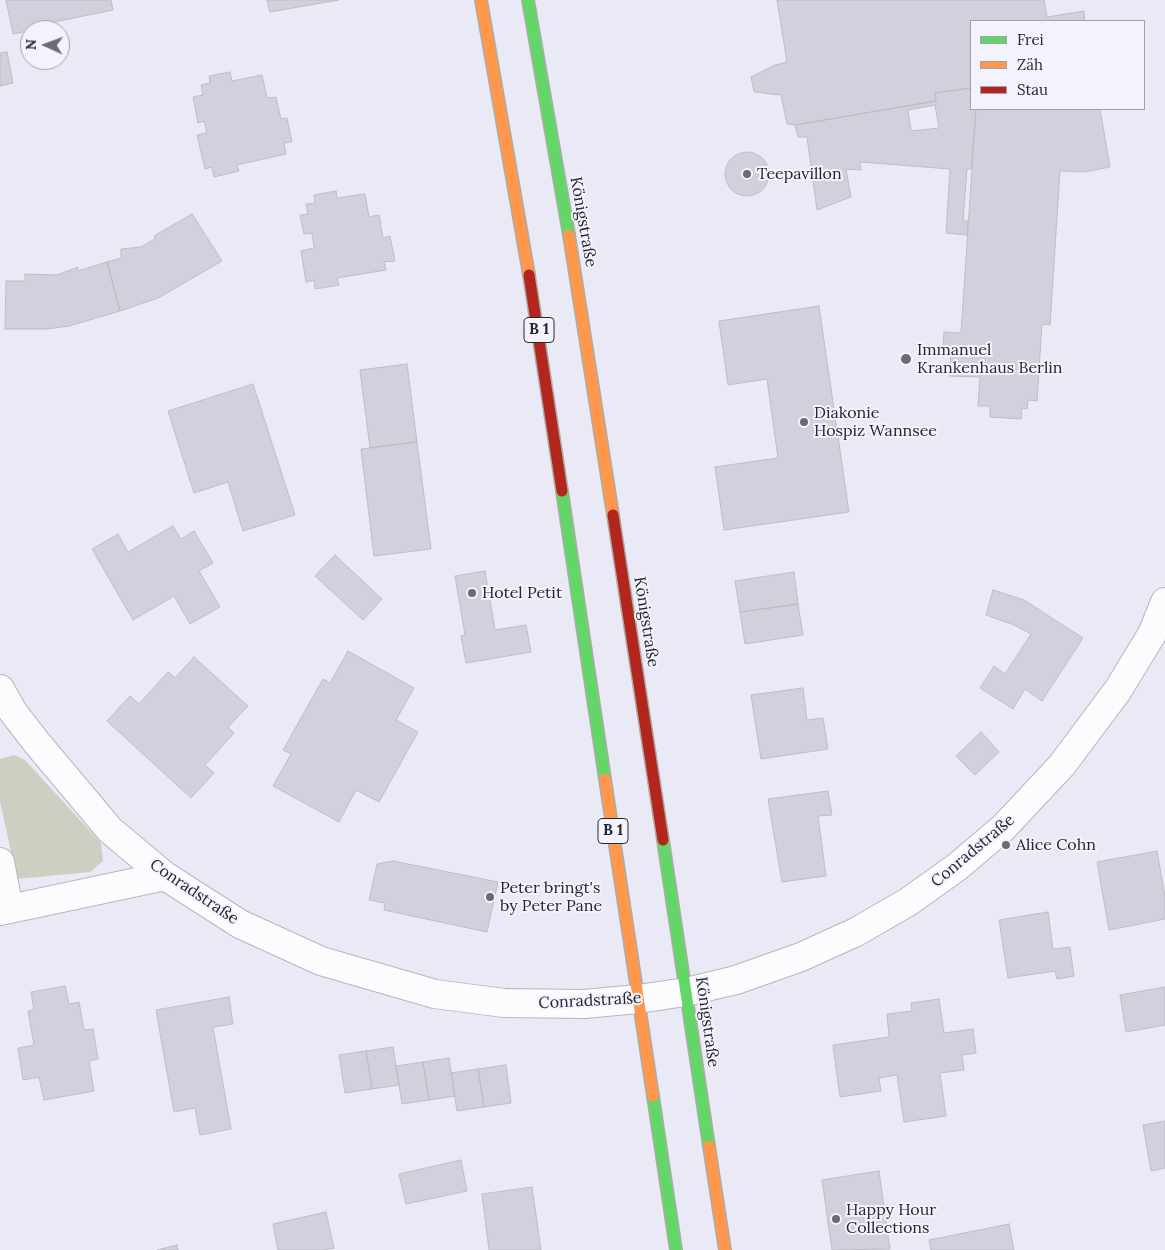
<!DOCTYPE html>
<html>
<head>
<meta charset="utf-8">
<style>
	body { margin:0 }
	#map { position:relative; width:1165px; height:1250px; overflow:hidden; background:#e9eaf6; font-family:Lora,serif }
	canvas { display:block }
	.legend { position:absolute; left:970px; top:20px; width:175px; height:90px; box-sizing:border-box; background:#f3f3fe; border:1px solid #a1a1ac; margin:0; padding:6px 9px; list-style:none; font-size:15px; color:#262630 }
	.legend li { display:flex; align-items:center; gap:10px; height:25px }
	.legend b { width:25px; border:1px solid #a1a1ac }
	.north { position:absolute; left:20px; top:20px; width:50px; height:50px; box-sizing:border-box; background:#f3f3fe; border:1px solid #a1a1ac; border-radius:50%; rotate:272deg; font-size:14px; font-weight:700; line-height:20px; text-align:center; color:#262630 }
	.north::after { content:''; display:block; margin:auto; width:18px; height:22px; background:#6a6b75; clip-path:polygon(50% 0,100% 100%,50% 72%,0 100%) }
</style>
</head>
<body>
<div id="map">
<canvas width="1165" height="1250"></canvas>
<ul class="legend">
<li><b style="height:6px;background:#63d668"></b>Frei</li>
<li><b style="height:6px;background:#ff974d"></b>Zäh</li>
<li><b style="height:6px;background:#b3261e"></b>Stau</li>
</ul>
<div class="north">N</div>
</div>
<script>
const ctx = document.querySelector('canvas').getContext('2d');
ctx.lineJoin = 'round';
function fill(path, color) { ctx.fillStyle = color; ctx.fill(path, 'evenodd'); }
const poly = rows => new Path2D(rows.map(r => 'M' + r).join(''));
function stroke(path, color, width, dash) { ctx.strokeStyle = color; ctx.lineWidth = width; ctx.lineCap = dash ? 'butt' : 'round'; ctx.setLineDash(dash || []); ctx.stroke(path); }
function write(font, color, halo, rows, align = 'center') {
  ctx.font = font + ' Lora,serif'; ctx.lineWidth = 4; ctx.setLineDash([]); ctx.textBaseline = 'middle'; ctx.strokeStyle = halo; ctx.fillStyle = color; for (const [text, x, y, turn = 0] of rows) {
    ctx.save(); ctx.translate(x, y); ctx.rotate((+turn || 0) * Math.PI / 180); ctx.textAlign = isNaN(turn) ? turn : align; if (halo) ctx.strokeText(text, 0, 0); ctx.fillText(text, 0, 0); ctx.restore();
  }
}
fill(poly([
	[14,755,25,760,101,843,103,861,90,872,17,879,0,801,0,759]
]), '#cbd0c3');
const building = poly([
	[6,0,111,0,113,10,54,22,56,30,38,29,13,34,6,0],
	[267,0,339,0,270,12,267,0],
	[777,0,1044,0,1047,17,1084,11,1085,21,971,21,971,88,935,93,936,101,795,125,787,124,781,95,754,92,751,77,775,65,787,62,777,0],
	[7,52,13,83,0,86,0,53,7,52],
	[230,72,232,81,262,75,267,98,276,97,281,119,287,118,292,142,284,143,286,154,237,165,239,171,214,177,212,167,205,169,197,135,207,133,204,121,198,123,193,97,203,95,201,85,210,83,209,76,230,72],
	[971,88,971,109,976,109,971,169,967,169,963,221,968,221,967,235,946,233,950,169,860,162,861,170,846,169,851,197,817,210,807,137,798,137,795,125,936,101,935,93,971,88],
	[935,105,939,128,911,131,908,110,935,105],
	[976,109,1100,109,1110,167,1084,172,1060,171,1050,325,1042,324,1037,401,1028,400,1027,409,1022,408,1021,419,990,417,990,406,978,406,980,377,949,376,951,354,943,354,944,332,961,333,976,109],
	'725 174a22 22 0 1 1 44 0a22 22 0 1 1-44 0Z',
	[336,191,337,198,365,194,369,217,379,215,383,238,390,236,395,261,384,262,386,270,337,278,339,285,315,289,314,280,306,282,301,251,314,248,312,233,304,234,300,215,308,214,306,204,315,203,314,195,336,191],
	[192,214,222,261,158,298,120,311,107,262,121,258,121,249,141,247,155,239,154,236,192,214],
	[107,262,120,311,69,326,47,329,5,329,6,281,25,281,25,274,57,275,78,267,78,271,107,262],
	[819,306,849,512,724,530,715,467,778,458,767,379,728,385,719,321,819,306],
	[407,364,417,442,370,448,360,370,407,364],
	[253,384,295,515,243,531,228,482,194,493,168,411,253,384],
	[417,442,431,549,374,556,361,449,417,442],
	[173,526,181,539,194,531,213,563,199,571,220,607,190,624,174,596,133,620,92,549,118,534,128,552,173,526],
	[335,555,382,599,363,620,315,576,335,555],
	[485,571,495,630,526,625,531,652,466,663,461,636,465,635,455,576,485,571],
	[794,572,798,604,740,612,735,581,794,572],
	[993,590,1024,600,1083,638,1042,701,1025,689,1013,709,980,688,994,666,1005,674,1031,634,1014,625,986,615,993,590],
	[798,604,803,635,745,644,740,612,798,604],
	[348,651,414,688,396,720,418,732,379,802,356,790,339,822,273,786,291,754,283,750,323,679,330,683,348,651],
	[194,657,248,706,228,727,234,733,205,765,214,773,191,798,107,721,130,696,139,704,168,672,175,678,194,657],
	[803,688,807,720,823,718,828,749,761,759,751,695,803,688],
	[981,732,999,752,975,775,956,756,981,732],
	[828,791,832,815,818,816,826,876,782,882,768,799,828,791],
	[1157,851,1165,896,1165,919,1109,930,1097,862,1157,851],
	[393,861,498,882,487,932,384,910,385,903,369,900,377,864,393,861],
	[1048,912,1053,949,1070,947,1074,976,1057,979,1055,971,1008,978,999,920,1048,912],
	[65,986,69,1004,79,1002,84,1030,93,1029,98,1059,89,1061,94,1091,44,1100,39,1077,23,1080,18,1048,34,1045,28,1011,34,1010,31,992,65,986],
	[1165,987,1165,1025,1126,1032,1120,995,1165,987],
	[229,997,233,1024,213,1027,231,1129,200,1135,195,1108,174,1112,156,1010,229,997],
	[939,999,944,1033,973,1029,976,1053,962,1055,964,1070,940,1073,946,1116,904,1122,897,1075,879,1078,881,1091,840,1097,833,1045,889,1037,887,1014,912,1011,911,1003,939,999],
	[393,1047,399,1085,372,1089,366,1051,393,1047],
	[366,1051,372,1089,345,1093,339,1055,366,1051],
	[449,1058,455,1096,429,1100,423,1062,449,1058],
	[423,1062,429,1100,402,1104,396,1066,423,1062],
	[506,1065,511,1103,484,1107,478,1069,506,1065],
	[478,1069,484,1107,457,1111,451,1073,478,1069],
	[1165,1121,1165,1168,1151,1171,1143,1125,1165,1121],
	[461,1160,467,1191,406,1204,399,1174,461,1160],
	[879,1171,890,1249,832,1250,822,1180,879,1171],
	[532,1187,541,1250,489,1250,482,1194,532,1187],
	[326,1212,334,1248,324,1250,278,1250,273,1224,326,1212],
	[1009,1224,1014,1250,931,1250,929,1240,1009,1224],
	[177,1245,178,1250,157,1250,177,1245]
]);
fill(building, '#d1d1dd');
stroke(building, '#bdbdc8', 1);
const street = poly([
	[0,689,13,712,37,743,110,830,165,876,240,924,321,961,435,994,504,1003,584,1004,638,999,686,992,736,980,801,957,856,932,908,902,957,867,1003,828,1062,765,1118,690,1152,634,1165,602],
	[0,862,9,909],
	[0,911,165,876]
]);
const fast = poly([
	[528,0,569,235],
	[562,491,605,779],
	[663,840,709,1146],
	[653,1096,676,1250]
]);
const slow = poly([
	[481,0,529,275],
	[569,235,613,515],
	[605,779,653,1096],
	[709,1146,725,1250]
]);
const jam = poly([
	[529,275,562,491],
	[613,515,663,840]
]);
stroke(street, '#b5b6c1', 30);
stroke(fast, '#abaea6', 14);
stroke(slow, '#abaea6', 14);
stroke(jam, '#abaea6', 14);
stroke(street, '#fcfcfe', 28);
stroke(fast, '#63d668', 11);
stroke(slow, '#ff974d', 11);
stroke(jam, '#b3261e', 11);
for (const [x, y, r, color] of [
	[747,174,5,"#6a6b75"],
	[906,359,6,"#6a6b75"],
	[804,422,5,"#6a6b75"],
	[472,593,5,"#6a6b75"],
	[1006,845,5,"#6a6b75"],
	[490,897,5,"#6a6b75"],
	[836,1219,5,"#6a6b75"]
]) { const dot = new Path2D(); dot.arc(x, y, r, 0, 2 * Math.PI); ctx.fillStyle = color; ctx.fill(dot); stroke(dot, '#f3f3fe', 2); }
for (const [x, y, w] of [
	[539,330,30],
	[613,831,30]
]) { const box = new Path2D(); box.roundRect(x - w / 2, y - 12.5, w, 25, 4); ctx.fillStyle = '#f3f3fe'; ctx.fill(box); stroke(box, '#262630', 1); }
write('bold 15px', '#262630', null, [
	["B 1",539,330],
	["B 1",613,831]
]);
write('16px', '#262630', '#f3f3fe', [
	["Teepavillon",757,174],
	["Immanuel",917,350],
	["Krankenhaus Berlin",917,368],
	["Diakonie",814,413],
	["Hospiz Wannsee",814,431],
	["Hotel Petit",482,593],
	["Alice Cohn",1016,845],
	["Peter bringt's",500,888],
	["by Peter Pane",500,906],
	["Happy Hour",846,1210],
	["Collections",846,1228]
], 'left');
write('16px', '#262630', '#f3f3fe', [
	["Königstraße",583,222,80],
	["Königstraße",646,622,81],
	["Conradstraße",973,851,-40],
	["Conradstraße",194,892,34],
	["Conradstraße",590,1001,-3],
	["Königstraße",707,1022,82]
]);
</script>
</body>
</html>
